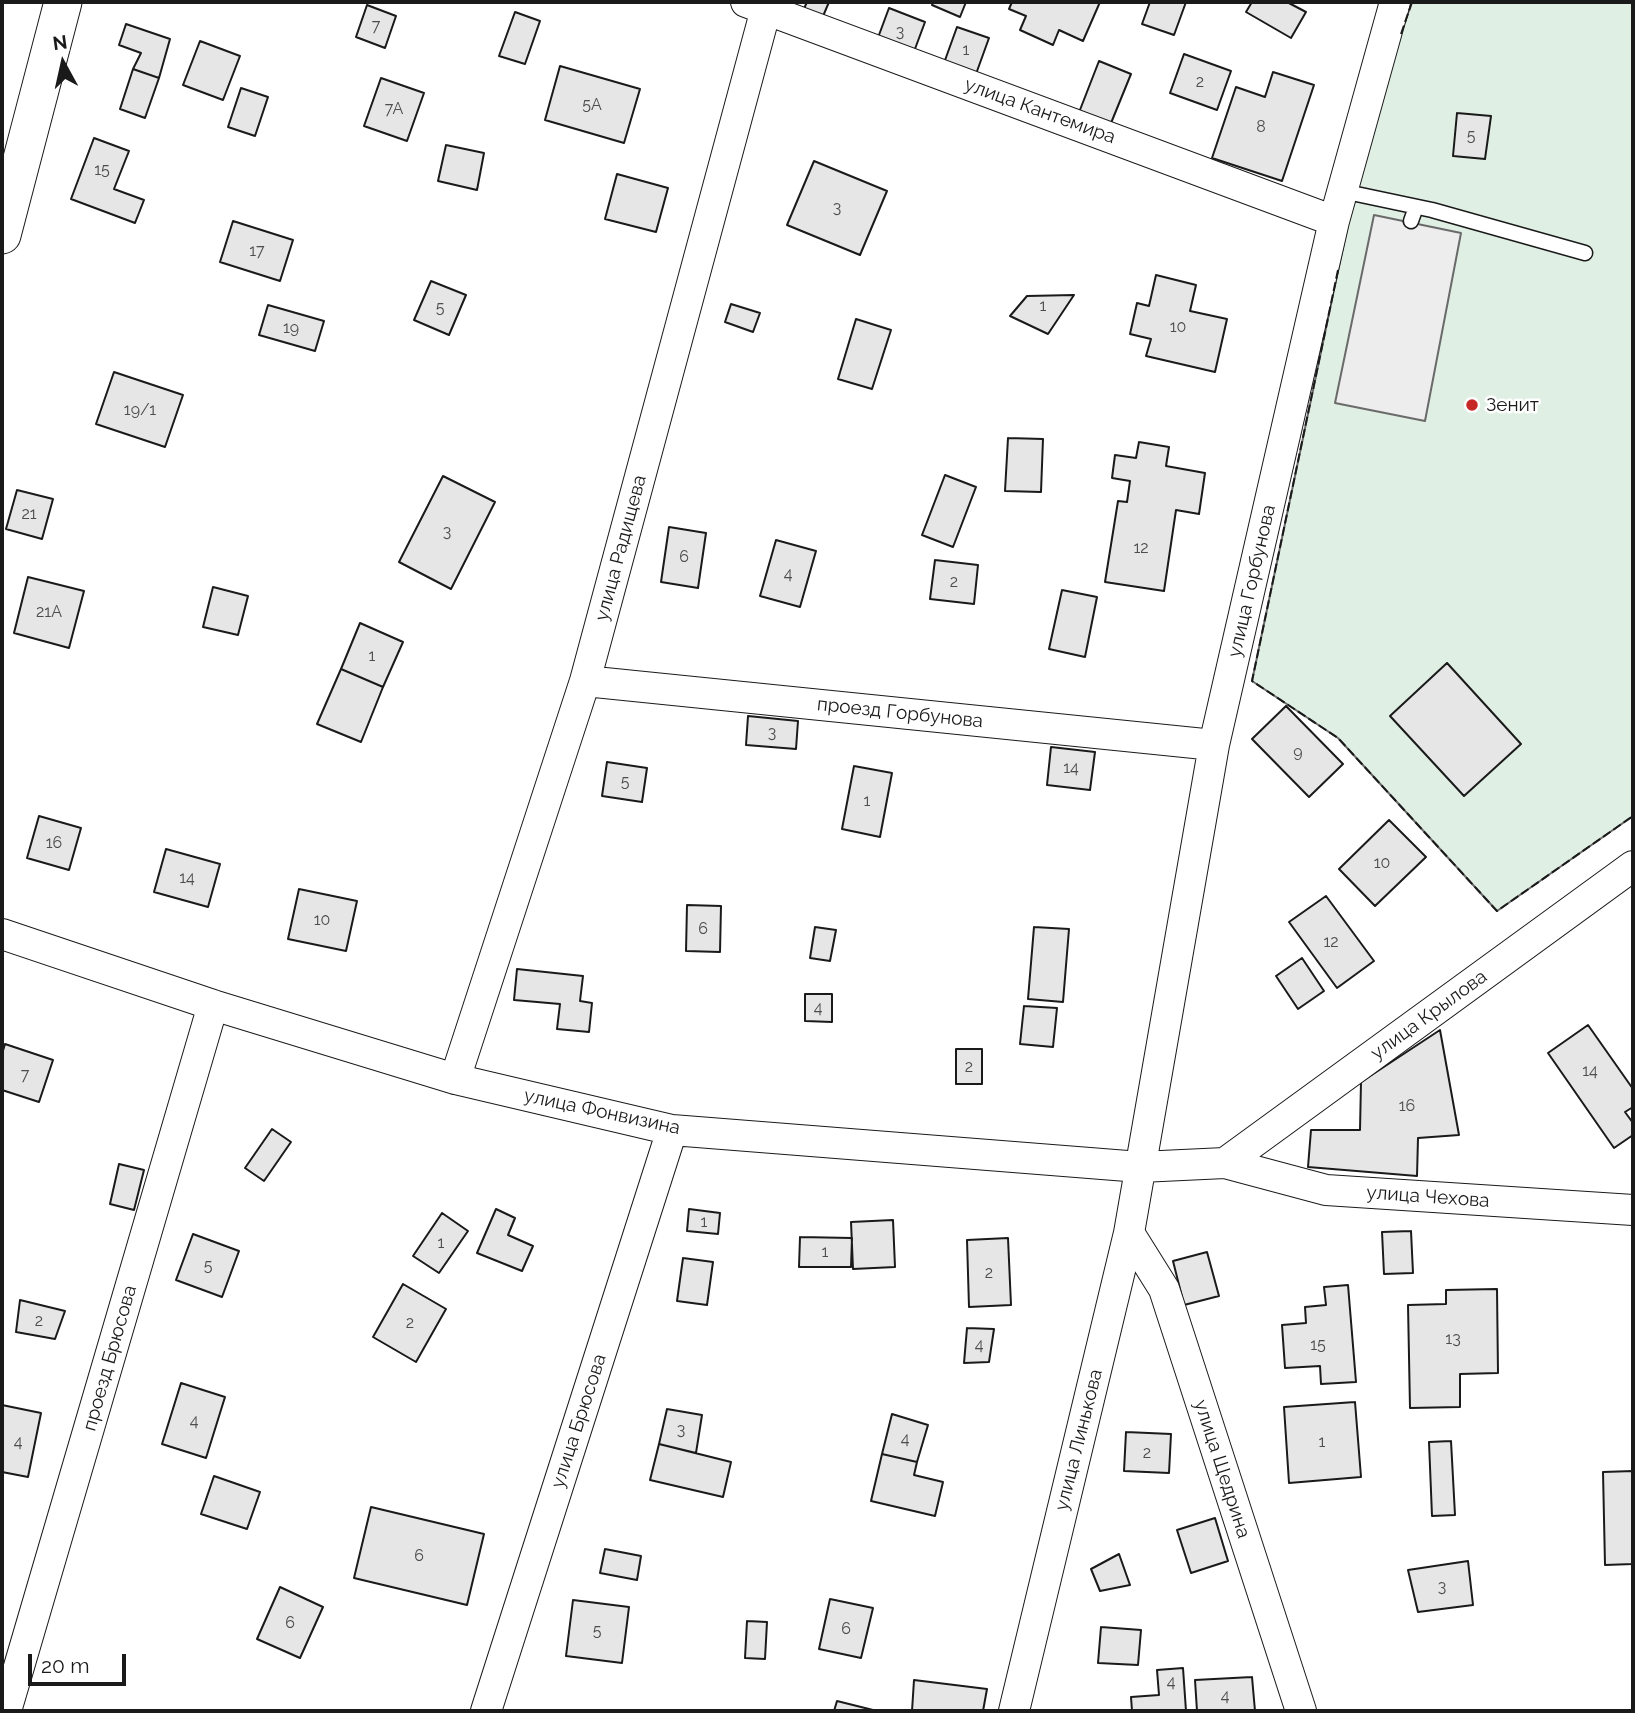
<!DOCTYPE html>
<html>
<head>
<meta charset="utf-8">
<style>
	body { margin:0 }
	#map { position:relative; width:1635px; height:1713px; overflow:hidden; background:#fff; font-family:Raleway,sans-serif }
	canvas { display:block }
	.frame { position:absolute; inset:0; border:4px solid #1a1a1a; pointer-events:none }
	.north { position:absolute; left:28px; top:28px; width:70px; height:70px; -webkit-text-stroke:5px #fff; paint-order:stroke; rotate:352deg; font-size:19px; font-weight:700; line-height:28px; text-align:center; color:#1a1a1a }
	.north::after { content:''; display:block; margin:auto; width:24px; height:32px; background:#1a1a1a; clip-path:polygon(50% 0,100% 100%,50% 72%,0 100%) }
	.scale { position:absolute; left:28px; top:1654px; width:98px; height:32px; box-sizing:border-box; border:4px solid #1a1a1a; border-top:0; padding-left:9px; font-size:21px; line-height:24px; white-space:nowrap; color:#1a1a1a; -webkit-text-stroke:5px #fff; paint-order:stroke }
</style>
</head>
<body>
<div id="map">
<canvas width="1635" height="1713"></canvas>
<div class="frame"></div>
<div class="north">N</div>
<div class="scale">20 m</div>
</div>
<script>
const ctx = document.querySelector('canvas').getContext('2d');
ctx.lineJoin = 'round';
function fill(path, color) { ctx.fillStyle = color; ctx.fill(path, 'evenodd'); }
const poly = rows => new Path2D(rows.map(r => 'M' + r).join(''));
function stroke(path, color, width, dash) { ctx.strokeStyle = color; ctx.lineWidth = width; ctx.lineCap = dash ? 'butt' : 'round'; ctx.setLineDash(dash || []); ctx.stroke(path); }
function write(font, color, halo, rows, align = 'center') {
  ctx.font = font + ' Raleway,sans-serif'; ctx.lineWidth = 5; ctx.setLineDash([]); ctx.textBaseline = 'middle'; ctx.strokeStyle = halo; ctx.fillStyle = color; for (const [text, x, y, turn = 0] of rows) {
    ctx.save(); ctx.translate(x, y); ctx.rotate((+turn || 0) * Math.PI / 180); ctx.textAlign = isNaN(turn) ? turn : align; if (halo) ctx.strokeText(text, 0, 0); ctx.fillText(text, 0, 0); ctx.restore();
  }
}
const green = poly([
	[1412,2,1633,2,1633,816,1497,911,1338,738,1252,681,1368,128,1412,2]
]);
fill(green, '#e0efe3');
stroke(green, '#6a6a6a', 2);
const parking = poly([
	[1374,215,1461,233,1425,421,1335,403,1374,215]
]);
fill(parking, '#ededed');
stroke(parking, '#6a6a6a', 2);
const building = poly([
	[807,2,829,2,821,21,802,13,807,2],
	[933,2,966,2,960,17,932,5,933,2],
	[1012,2,1100,2,1083,41,1059,30,1053,45,1020,30,1026,16,1009,9,1012,2],
	[1150,2,1186,2,1174,35,1142,24,1150,2],
	[1252,2,1287,2,1306,12,1291,38,1246,12,1252,2],
	[367,5,396,16,385,48,356,37,367,5],
	[889,8,925,22,912,57,876,43,889,8],
	[515,12,540,21,525,64,499,56,515,12],
	[126,24,170,39,159,78,133,69,141,53,119,45,126,24],
	[957,27,989,38,976,74,944,63,957,27],
	[200,41,240,56,223,100,183,85,200,41],
	[1184,54,1231,71,1217,110,1170,93,1184,54],
	[1099,61,1131,74,1109,128,1078,115,1099,61],
	[560,66,640,89,624,143,545,120,560,66],
	[133,69,159,78,145,118,120,109,133,69],
	[1273,72,1314,85,1282,181,1212,158,1236,87,1265,97,1273,72],
	[381,78,424,93,407,141,364,126,381,78],
	[241,88,268,97,255,136,228,127,241,88],
	[1457,113,1491,116,1485,159,1453,156,1457,113],
	[94,138,129,151,114,189,144,200,135,223,71,199,94,138],
	[446,145,484,153,477,190,438,181,446,145],
	[814,161,887,191,860,255,787,225,814,161],
	[617,174,668,188,656,232,605,219,617,174],
	[233,221,293,240,280,281,220,262,233,221],
	[1156,275,1196,285,1190,311,1227,319,1215,372,1146,356,1151,339,1130,334,1137,303,1149,306,1156,275],
	[431,281,466,295,449,335,414,320,431,281],
	[1074,295,1048,334,1010,316,1027,296,1074,295],
	[731,304,760,313,753,332,725,322,731,304],
	[268,305,324,321,315,351,259,335,268,305],
	[856,319,891,330,872,389,838,379,856,319],
	[114,372,183,395,165,447,96,424,114,372],
	[1008,438,1043,439,1041,492,1005,491,1008,438],
	[1139,442,1169,447,1166,466,1205,473,1199,514,1176,510,1164,591,1105,582,1118,501,1127,502,1130,481,1112,478,1115,455,1136,458,1139,442],
	[945,475,976,487,953,547,922,535,945,475],
	[443,476,495,502,451,589,399,562,443,476],
	[17,490,53,499,42,539,6,529,17,490],
	[669,527,706,533,698,588,661,582,669,527],
	[776,540,816,551,800,607,760,596,776,540],
	[935,560,978,565,974,604,930,599,935,560],
	[28,577,84,591,69,648,14,633,28,577],
	[213,587,248,596,238,635,203,627,213,587],
	[1062,590,1097,597,1085,657,1049,649,1062,590],
	[360,623,403,642,383,687,341,669,360,623],
	[1447,663,1521,744,1464,796,1390,716,1447,663],
	[341,669,383,687,361,742,317,724,341,669],
	[1286,706,1343,764,1309,797,1252,739,1286,706],
	[748,716,798,721,796,749,746,745,748,716],
	[1051,747,1095,752,1090,790,1047,785,1051,747],
	[607,762,647,768,642,802,602,796,607,762],
	[854,766,892,773,880,837,842,829,854,766],
	[39,816,81,828,69,870,27,858,39,816],
	[1389,820,1426,857,1375,906,1339,869,1389,820],
	[166,849,220,864,208,907,154,892,166,849],
	[299,889,357,901,346,951,288,939,299,889],
	[1326,896,1374,961,1337,988,1289,922,1326,896],
	[687,905,721,906,720,952,686,951,687,905],
	[815,927,836,930,830,961,810,958,815,927],
	[1034,927,1069,929,1063,1002,1028,999,1034,927],
	[1302,958,1324,991,1298,1009,1276,976,1302,958],
	[517,969,583,976,580,1001,592,1003,589,1032,557,1029,560,1004,514,1000,517,969],
	[805,994,832,994,832,1022,805,1021,805,994],
	[1024,1006,1057,1008,1053,1047,1020,1044,1024,1006],
	[1588,1025,1633,1089,1633,1107,1625,1112,1633,1123,1633,1135,1614,1148,1548,1053,1588,1025],
	[1440,1030,1459,1135,1418,1138,1417,1176,1308,1167,1311,1130,1360,1130,1361,1082,1440,1030],
	[5,1044,53,1060,39,1102,2,1090,2,1054,5,1044],
	[956,1049,982,1049,982,1084,956,1084,956,1049],
	[272,1129,291,1142,264,1181,245,1168,272,1129],
	[119,1164,144,1170,134,1210,110,1204,119,1164],
	[496,1209,515,1218,508,1235,533,1246,522,1271,477,1253,496,1209],
	[689,1209,720,1213,718,1234,687,1231,689,1209],
	[442,1213,468,1231,439,1273,413,1256,442,1213],
	[893,1220,895,1267,853,1269,851,1222,893,1220],
	[1411,1231,1413,1273,1384,1274,1382,1232,1411,1231],
	[193,1234,239,1251,222,1297,176,1280,193,1234],
	[800,1237,852,1238,851,1267,799,1267,800,1237],
	[1008,1238,1011,1305,969,1307,967,1240,1008,1238],
	[1207,1252,1219,1296,1184,1305,1173,1261,1207,1252],
	[683,1258,713,1262,707,1305,677,1301,683,1258],
	[403,1284,446,1309,416,1362,373,1337,403,1284],
	[1348,1285,1356,1382,1321,1384,1320,1366,1285,1368,1282,1325,1306,1323,1305,1307,1326,1305,1324,1287,1348,1285],
	[1497,1289,1498,1373,1460,1374,1460,1407,1410,1408,1408,1305,1446,1304,1446,1290,1497,1289],
	[20,1300,65,1311,55,1339,16,1332,20,1300],
	[967,1328,994,1329,989,1362,964,1363,967,1328],
	[181,1383,225,1397,206,1458,162,1444,181,1383],
	[1355,1402,1361,1477,1289,1483,1284,1407,1355,1402],
	[2,1405,41,1413,28,1477,2,1472,2,1405],
	[667,1409,702,1415,696,1453,659,1444,667,1409],
	[892,1414,928,1425,917,1462,882,1454,892,1414],
	[1126,1432,1171,1434,1169,1473,1124,1471,1126,1432],
	[1451,1441,1455,1515,1432,1516,1429,1442,1451,1441],
	[659,1444,731,1462,723,1497,650,1480,659,1444],
	[882,1454,917,1462,914,1475,943,1482,935,1516,871,1501,882,1454],
	[1633,1471,1633,1564,1605,1565,1603,1472,1633,1471],
	[214,1476,260,1492,247,1529,201,1514,214,1476],
	[371,1507,484,1534,467,1605,354,1578,371,1507],
	[1215,1518,1228,1561,1191,1573,1177,1530,1215,1518],
	[605,1549,641,1556,637,1580,600,1573,605,1549],
	[1119,1554,1130,1585,1100,1591,1091,1569,1119,1554],
	[1468,1561,1473,1605,1418,1612,1408,1570,1468,1561],
	[280,1587,323,1607,300,1658,257,1639,280,1587],
	[830,1599,873,1608,861,1658,819,1649,830,1599],
	[573,1600,629,1607,622,1663,566,1656,573,1600],
	[747,1621,767,1622,765,1659,745,1658,747,1621],
	[1101,1627,1141,1630,1138,1665,1098,1663,1101,1627],
	[1183,1668,1186,1711,1132,1711,1131,1697,1159,1695,1157,1670,1183,1668],
	[1252,1677,1255,1711,1197,1711,1195,1680,1252,1677],
	[914,1680,987,1689,983,1711,912,1711,914,1680],
	[837,1701,877,1711,834,1711,837,1701]
]);
fill(building, '#e6e6e6');
stroke(building, '#1a1a1a', 2);
const service = poly([
	[1342,191,1432,210,1585,253],
	[1411,221,1416,207]
]);
const minor = poly([
	[746,2,1334,221],
	[585,681,1214,745],
	[2,934,213,1005,455,1079,672,1130,1140,1167,1225,1163,1326,1190,1633,1210],
	[455,1079,585,681,766,9],
	[1225,1163,1633,866],
	[1129,1233,1164,1289,1301,1711],
	[6,1711,213,1005],
	[486,1711,672,1130],
	[1014,1711,1129,1233,1214,745,1334,221,1395,2]
]);
const tertiary = poly([
	[2,235,63,2]
]);
stroke(service, '#1a1a1a', 17);
stroke(minor, '#1a1a1a', 32);
stroke(tertiary, '#1a1a1a', 39);
stroke(service, '#fff', 14);
stroke(minor, '#fff', 30);
stroke(tertiary, '#fff', 37);
stroke(poly([
	[1401,34,1412,2],
	[1338,270,1252,681,1338,738,1497,911,1633,816]
]), '#1a1a1a', 2, [9, 3.5]);
for (const [x, y, r, color] of [
	[1472,405,7,"#c62828"]
]) { const dot = new Path2D(); dot.arc(x, y, r, 0, 2 * Math.PI); ctx.fillStyle = color; ctx.fill(dot); stroke(dot, '#fff', 2.5); }
write('16px', '#4d4d4d', null, [
	["7",376,26],
	["3",900,32],
	["1",966,50],
	["2",1200,82],
	["5А",592,105],
	["7А",394,109],
	["8",1261,127],
	["5",1471,136],
	["15",102,170],
	["3",837,208],
	["17",257,251],
	["1",1043,306],
	["5",440,308],
	["10",1178,327],
	["19",291,328],
	["19/1",140,410],
	["21",29,514],
	["3",447,532],
	["12",1141,548],
	["6",684,557],
	["4",788,574],
	["2",954,582],
	["21А",49,612],
	["1",372,656],
	["3",772,733],
	["9",1298,752],
	["14",1071,768],
	["5",625,782],
	["1",867,801],
	["16",54,843],
	["10",1382,863],
	["14",187,878],
	["10",322,920],
	["6",703,929],
	["12",1331,942],
	["4",818,1008],
	["2",969,1067],
	["14",1590,1071],
	["7",25,1075],
	["16",1407,1106],
	["1",704,1222],
	["1",441,1243],
	["1",825,1252],
	["5",208,1266],
	["2",989,1273],
	["2",39,1321],
	["2",410,1323],
	["13",1453,1339],
	["4",979,1345],
	["15",1318,1345],
	["4",194,1421],
	["3",681,1430],
	["4",905,1439],
	["4",18,1442],
	["1",1322,1442],
	["2",1147,1453],
	["6",419,1556],
	["3",1442,1587],
	["6",290,1623],
	["6",846,1629],
	["5",597,1631],
	["4",1171,1682],
	["4",1225,1696]
]);
write('19px', '#1a1a1a', '#fff', [
	["улица Кантемира",1040,111,20],
	["улица Радищева",621,548,-75],
	["улица Горбунова",1252,581,-77],
	["проезд Горбунова",900,713,6],
	["улица Крылова",1429,1015,-36],
	["улица Фонвизина",602,1112,12],
	["улица Чехова",1428,1197,4],
	["проезд Брюсова",110,1358,-74],
	["улица Брюсова",579,1421,-72],
	["улица Линькова",1079,1440,-76],
	["улица Щедрина",1222,1469,72]
]);
write('19px', '#1a1a1a', '#fff', [
	["Зенит",1486,405]
], 'left');
</script>
</body>
</html>
